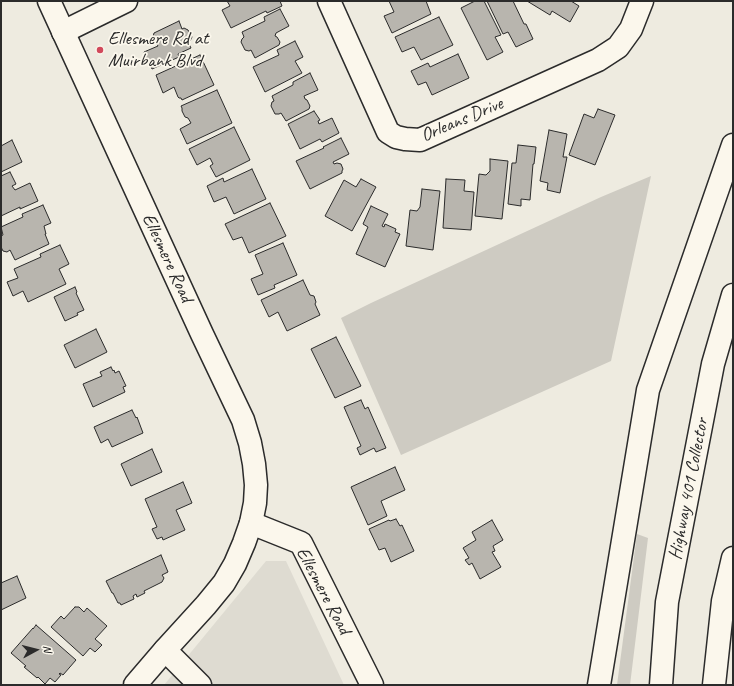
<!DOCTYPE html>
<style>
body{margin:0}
#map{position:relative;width:734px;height:686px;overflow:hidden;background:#eeebe0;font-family:Caveat,sans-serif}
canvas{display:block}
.frame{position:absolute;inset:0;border:2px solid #2b2b2b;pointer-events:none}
.north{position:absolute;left:16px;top:630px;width:40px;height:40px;-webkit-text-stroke:3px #fbf7ec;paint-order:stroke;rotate:83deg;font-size:11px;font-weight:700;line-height:16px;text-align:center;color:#2b2b2b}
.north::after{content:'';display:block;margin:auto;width:14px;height:18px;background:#2b2b2b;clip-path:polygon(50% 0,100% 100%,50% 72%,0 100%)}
</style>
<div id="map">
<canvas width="734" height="686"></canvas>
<div class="frame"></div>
<div class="north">N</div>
</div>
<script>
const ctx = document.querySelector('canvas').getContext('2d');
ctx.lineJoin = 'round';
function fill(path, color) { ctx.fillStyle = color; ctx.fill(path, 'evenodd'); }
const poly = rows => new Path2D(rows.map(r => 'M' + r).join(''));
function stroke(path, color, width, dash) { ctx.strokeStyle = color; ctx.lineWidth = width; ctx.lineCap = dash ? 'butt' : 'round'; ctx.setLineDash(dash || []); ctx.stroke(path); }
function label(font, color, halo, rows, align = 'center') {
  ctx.font = font + ' Caveat,sans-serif'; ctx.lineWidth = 3.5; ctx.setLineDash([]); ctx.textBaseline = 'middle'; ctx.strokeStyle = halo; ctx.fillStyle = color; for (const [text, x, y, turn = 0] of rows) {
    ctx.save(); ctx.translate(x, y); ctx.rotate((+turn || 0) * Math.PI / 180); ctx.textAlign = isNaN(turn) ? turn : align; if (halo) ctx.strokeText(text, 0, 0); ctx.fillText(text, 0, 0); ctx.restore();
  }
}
fill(poly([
 [266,561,286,561,344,685,164,685]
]), '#dedbd1');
fill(poly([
 [651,176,611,361,401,455,341,318,371,303,601,197],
 [637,534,648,538,630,685,617,685]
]), '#cecbc2');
const building = poly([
 [227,1,280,1,282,6,267,13,266,11,231,28,222,10,230,6,227,1],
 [389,1,426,1,431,14,392,33,384,16,394,12,389,1],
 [475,1,484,1,501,35,495,37,503,52,487,60,461,8,475,1],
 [487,1,513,1,524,24,526,24,533,39,516,47,508,32,503,34,487,1],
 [527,1,571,1,579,6,570,22,552,11,550,15,527,1],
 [280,9,289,26,276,33,275,36,277,37,280,42,279,45,255,58,251,50,249,51,245,50,241,42,242,39,244,37,242,32,265,21,264,17,280,9],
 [439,17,453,45,421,60,414,47,402,52,395,37,439,17],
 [179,21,182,29,184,28,188,30,192,37,190,41,188,42,191,48,178,54,179,57,152,69,144,52,158,46,153,37,154,33,179,21],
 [295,41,303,57,295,61,302,73,265,92,253,67,279,55,277,50,295,41],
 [458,54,469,78,432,95,426,82,418,85,411,71,428,63,430,67,458,54],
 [200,55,214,85,182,100,181,98,179,98,178,97,174,87,163,93,156,75,200,55],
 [310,73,318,90,304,96,305,99,307,100,310,106,309,109,286,121,281,113,279,114,275,114,271,106,272,102,274,101,272,96,293,85,293,82,310,73],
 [217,90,232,123,187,144,180,129,191,123,188,118,185,117,182,111,182,108,181,106,217,90],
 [598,109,615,115,595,165,569,155,584,114,594,118,598,109],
 [314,111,320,120,318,121,319,124,332,118,339,133,322,142,320,139,300,149,288,124,314,111],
 [234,127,250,160,216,177,210,166,213,164,210,158,197,165,189,149,234,127],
 [549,130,567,134,563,157,567,157,560,193,547,190,548,183,540,181,549,130],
 [341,138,349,154,333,162,334,164,337,163,341,164,343,169,342,171,342,173,310,189,296,161,324,148,323,147,341,138],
 [12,140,22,162,1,172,1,146,12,140],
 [518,145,536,147,534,164,533,164,530,200,521,199,521,206,508,204,512,163,516,163,518,145],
 [490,159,508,161,502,219,475,216,479,174,486,175,490,171,490,159],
 [252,169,266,199,234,214,226,197,214,202,207,186,223,178,224,182,252,169],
 [10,172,16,184,12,186,15,190,30,183,38,201,20,209,20,207,1,216,1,176,10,172],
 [361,179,376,187,352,231,325,216,344,180,356,187,361,179],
 [446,179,465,180,464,191,474,192,471,230,443,228,446,179],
 [422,189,440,191,433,250,406,246,410,210,417,211,420,207,422,189],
 [270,203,286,236,249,253,242,237,233,240,225,224,270,203],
 [43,205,51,223,44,226,46,234,45,234,49,244,15,260,10,250,7,252,3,251,1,247,1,236,3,235,1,227,23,217,22,214,43,205],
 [371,206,388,214,382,226,384,227,385,224,396,229,395,232,400,234,385,267,356,254,368,227,363,224,371,206],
 [283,243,297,275,274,285,275,288,258,295,251,279,263,274,255,255,283,243],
 [60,245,69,264,59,269,66,284,28,302,23,291,13,296,7,282,18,278,14,269,41,257,40,254,60,245],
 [303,280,310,295,314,296,316,302,315,304,320,315,287,331,278,312,269,317,261,300,303,280],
 [75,287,77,292,76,293,84,310,77,313,78,315,65,321,54,297,75,287],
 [96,329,107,352,75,368,64,345,96,329],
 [336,337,361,386,335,398,311,349,336,337],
 [111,367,113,371,114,370,115,373,119,371,126,386,123,387,125,392,93,407,83,384,102,376,100,372,111,367],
 [361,400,365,409,368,407,386,448,376,452,374,448,360,455,357,448,361,446,344,407,361,400],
 [132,410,136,418,137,417,143,433,112,447,108,439,101,443,94,427,132,410],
 [152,449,162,472,131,486,121,464,152,449],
 [395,467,405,490,381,501,387,516,368,525,351,487,395,467],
 [183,482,192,503,176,510,185,530,163,540,162,537,157,539,152,529,157,527,145,499,183,482],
 [396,519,400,526,402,525,414,551,391,562,385,548,379,550,369,529,389,520,390,521,396,519],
 [492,520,503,540,493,546,495,551,492,552,501,567,480,579,472,563,469,565,465,560,469,558,463,548,476,540,472,532,492,520],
 [161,555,168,572,162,575,164,578,162,582,144,591,145,593,137,597,136,594,133,596,134,599,121,605,120,603,118,603,113,593,112,593,106,581,161,555],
 [17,576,26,598,1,610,1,583,17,576],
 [75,607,79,607,84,612,87,608,107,626,95,639,102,645,95,652,90,648,83,656,51,627,61,616,64,619,75,607],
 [36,625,76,660,63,675,60,673,59,674,61,675,55,682,50,678,45,684,38,677,37,678,24,667,26,666,11,653,33,628,33,629,36,625]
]);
fill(building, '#b8b5ae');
stroke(building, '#2b2b2b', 1);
const minor = poly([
 [329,1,388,132,396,137,405,139,420,140,598,60,618,47,631,29,642,1],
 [63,32,126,1],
 [251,523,301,543,372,685],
 [165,650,200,685]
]);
const major = poly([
 [49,1,202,334,243,420,250,443,254,464,256,485,255,503,251,523,244,543,235,564,224,583,206,605,165,650,135,685]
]);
const highway = poly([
 [599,685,648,390,733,145],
 [661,685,667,602,713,364,733,295],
 [714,685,723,601,733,558]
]);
stroke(minor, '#2b2b2b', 25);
stroke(major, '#2b2b2b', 25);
stroke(highway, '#2b2b2b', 25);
stroke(minor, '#fbf7ec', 22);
stroke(major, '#fbf7ec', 22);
stroke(highway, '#fbf7ec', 22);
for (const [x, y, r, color] of [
 [100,50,4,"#d1495b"]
]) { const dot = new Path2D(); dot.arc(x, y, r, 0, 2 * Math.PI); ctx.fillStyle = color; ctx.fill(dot); stroke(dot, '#fbf7ec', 1.5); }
label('19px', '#2b2b2b', '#fbf7ec', [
 ["Ellesmere Rd at",108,39],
 ["Muirbank Blvd",108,61]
], 'left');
label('19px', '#2b2b2b', '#fbf7ec', [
 ["Orleans Drive",462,120,-23],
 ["Ellesmere Road",167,258,65],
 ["Highway 401 Collector",689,489,-79],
 ["Ellesmere Road",323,591,62]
]);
</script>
